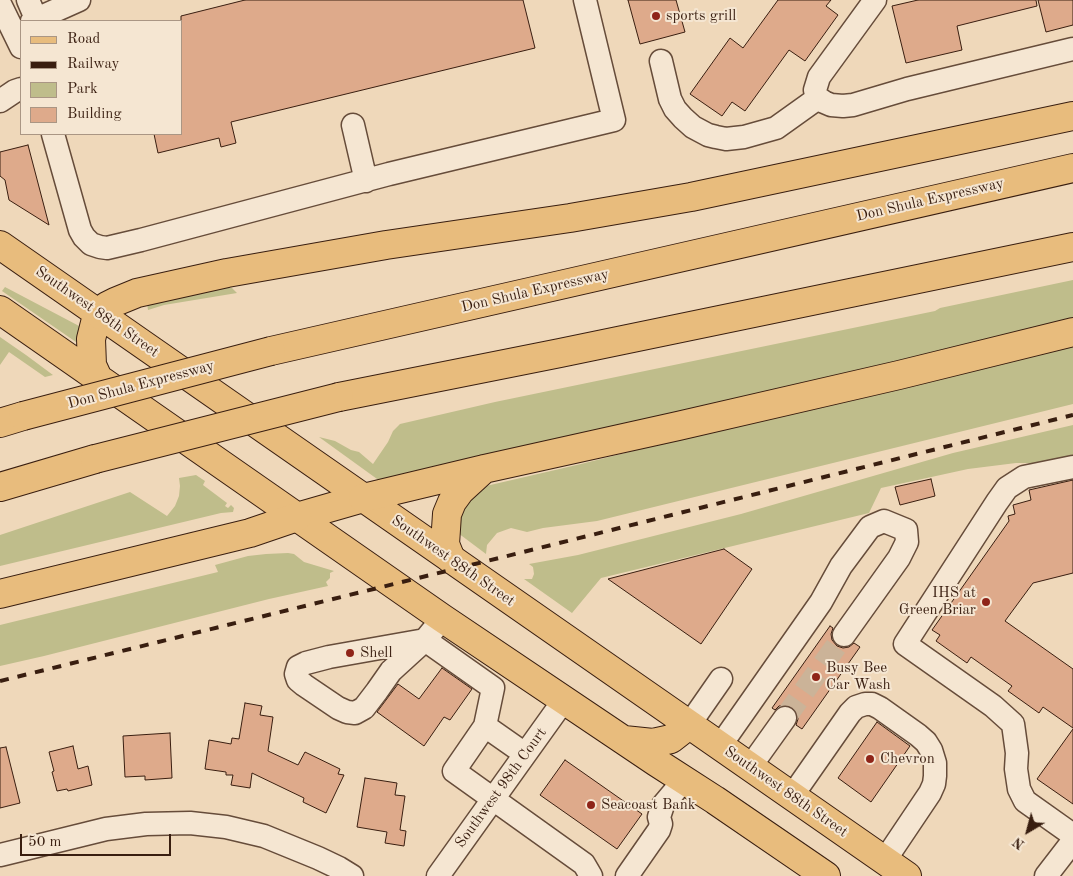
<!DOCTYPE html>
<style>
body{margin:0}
#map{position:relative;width:1073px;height:876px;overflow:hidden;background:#efd8ba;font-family:"Old Standard TT",serif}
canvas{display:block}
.legend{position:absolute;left:20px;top:20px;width:162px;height:115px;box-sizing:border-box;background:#f5e6d2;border:1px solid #aa9684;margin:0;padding:6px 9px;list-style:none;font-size:15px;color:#391e10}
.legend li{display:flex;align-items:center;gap:10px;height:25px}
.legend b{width:25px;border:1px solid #aa9684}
.north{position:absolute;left:1003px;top:806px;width:50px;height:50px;-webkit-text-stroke:4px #f5e6d2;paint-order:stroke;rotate:217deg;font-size:14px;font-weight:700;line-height:20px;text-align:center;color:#391e10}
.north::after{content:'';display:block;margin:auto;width:18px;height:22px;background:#391e10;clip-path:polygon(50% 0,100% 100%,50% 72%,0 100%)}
.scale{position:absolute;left:20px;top:834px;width:151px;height:22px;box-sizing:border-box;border:2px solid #391e10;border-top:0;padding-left:6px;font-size:15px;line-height:18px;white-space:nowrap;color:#391e10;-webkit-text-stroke:4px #f5e6d2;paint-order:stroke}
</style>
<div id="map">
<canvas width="1073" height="876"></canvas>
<ul class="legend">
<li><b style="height:6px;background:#e8bc7d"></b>Road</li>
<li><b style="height:6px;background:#391e10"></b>Railway</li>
<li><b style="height:14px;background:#bfbd8b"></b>Park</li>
<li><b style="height:14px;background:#deaa8b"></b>Building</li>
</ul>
<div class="north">N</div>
<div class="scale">50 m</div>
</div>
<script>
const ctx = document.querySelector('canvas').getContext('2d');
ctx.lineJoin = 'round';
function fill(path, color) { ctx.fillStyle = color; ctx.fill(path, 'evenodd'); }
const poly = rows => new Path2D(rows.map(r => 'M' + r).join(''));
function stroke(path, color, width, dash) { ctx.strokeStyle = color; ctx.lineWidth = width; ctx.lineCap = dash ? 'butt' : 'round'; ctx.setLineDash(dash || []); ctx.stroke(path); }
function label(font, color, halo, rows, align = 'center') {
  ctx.font = font + ' "Old Standard TT",serif'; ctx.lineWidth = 4; ctx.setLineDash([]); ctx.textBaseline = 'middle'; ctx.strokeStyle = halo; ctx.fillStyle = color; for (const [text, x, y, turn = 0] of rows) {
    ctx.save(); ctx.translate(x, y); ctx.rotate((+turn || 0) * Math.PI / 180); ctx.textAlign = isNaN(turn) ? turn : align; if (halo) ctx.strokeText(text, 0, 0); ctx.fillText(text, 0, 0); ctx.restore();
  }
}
fill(poly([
 [1073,280,1073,323,384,484,319,437,335,441,351,450,359,452,373,464,388,442,393,431,400,424,495,402,935,311,940,308],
 [5,287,81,327,78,341,76,342,2,291],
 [228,287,232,288,237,293,164,305,148,310,147,303],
 [0,337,26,355,53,375,45,377,9,352,0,365],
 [1073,341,1073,404,597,521,543,528,527,532,511,528,497,533,487,545,486,554,458,533,456,519,476,490,486,486,581,464],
 [1073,425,1073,462,1035,469,1028,463,1016,463,968,469,881,488,869,513,601,578,572,613,524,579,532,579,534,574,533,567,529,564,578,555,741,514,953,453],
 [196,475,205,481,203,485,227,503,225,506,228,508,231,505,234,508,233,512,221,513,0,566,0,535,130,492,167,516,175,506,179,496,180,486,179,478],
 [288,553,294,554,304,562,334,571,330,573,330,578,326,582,328,586,269,599,44,656,0,666,0,625,218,572,215,565,248,556,266,554]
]), '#bfbd8b');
const building = poly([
 [245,0,523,0,535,48,231,122,236,143,221,147,219,138,158,153,154,134,181,134,181,16,245,0],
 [628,0,676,0,685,32,640,44,628,0],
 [778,0,831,0,826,6,838,15,805,61,789,50,745,111,732,102,722,116,690,94,730,38,743,48,778,0],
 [918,0,1036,0,1037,6,957,26,962,50,906,63,892,6,918,0],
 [1038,0,1073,0,1073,25,1046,32,1038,0],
 [28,145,49,225,9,200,5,180,0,176,0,152,28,145],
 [931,479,935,496,900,505,895,487,931,479],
 [1073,480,1073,573,1033,583,1005,621,1073,669,1073,728,1043,707,1039,713,1008,691,1012,686,971,657,967,663,936,641,940,635,932,630,1009,521,1008,516,1015,514,1013,505,1031,500,1029,490,1073,480],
 [724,549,752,569,701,644,608,579,724,549],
 [830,626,833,628,831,634,832,640,837,646,843,648,849,647,854,643,860,647,802,729,796,725,798,719,797,713,792,707,786,705,779,706,775,710,772,708,830,626],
 [442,668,472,689,450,720,444,717,424,746,377,712,398,684,419,699,442,668],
 [245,703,262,706,260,715,273,717,268,751,298,765,305,752,340,769,338,774,344,775,326,813,303,802,304,798,252,773,250,788,231,785,233,775,226,775,226,772,205,769,209,740,231,744,232,738,239,739,245,703],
 [877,722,910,746,871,802,838,778,877,722],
 [1073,729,1073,804,1037,779,1073,729],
 [170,733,172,778,145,780,145,776,125,777,123,736,170,733],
 [73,746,78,769,88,766,92,785,68,791,67,789,57,791,52,772,54,771,49,752,73,746],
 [6,747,20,803,0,808,0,748,6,747],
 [565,760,642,814,617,849,540,795,565,760],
 [365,778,397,783,395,795,405,796,400,830,406,831,404,846,385,843,387,832,357,827,365,778]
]);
fill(building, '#deaa8b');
stroke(building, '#391e10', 1);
stroke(poly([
 [785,718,844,635]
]), '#cbb398', 22, [22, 11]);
const minor = poly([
 [28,0,37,21],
 [875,0,819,77,815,90,816,94,818,98,824,102,831,105,843,106,853,105,907,89,1073,49],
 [0,4,21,47],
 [32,21,79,0],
 [661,61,670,99,675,109,683,118,693,127,708,135,716,137,726,139,744,137,776,128,818,98],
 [0,101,15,91,21,89],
 [353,125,366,181],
 [53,134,80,230,84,237,91,244,100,247,107,248,141,240,389,174,614,120,585,0],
 [1073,467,1024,477,1007,488,997,502,905,644,993,706,1013,724,1017,753,1016,769,1019,789,1025,801,1073,835],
 [434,629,425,640,493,688,485,726],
 [425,640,391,671,377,691,364,708,355,713,347,712,338,708,304,685,298,680,296,674,298,667,306,663,329,657,425,640],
 [689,725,721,679],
 [720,746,821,602,841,566,870,527,884,521,906,530,907,542,899,558,844,635],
 [525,754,485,726,454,771,584,864,591,876],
 [750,767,785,718],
 [792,796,850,713,856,707,865,704,872,704,880,708,918,735,926,742,931,750,935,763,935,776,934,784,930,793,885,860],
 [0,855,106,829,146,824,190,823,226,827,264,836,318,858,339,868,352,876],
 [438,876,564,700],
 [627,876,659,830,661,824,659,817,663,805,684,780],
 [1046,876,1073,841]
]);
const major = poly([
 [0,245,907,876],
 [0,310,442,618,656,762,715,800,826,876],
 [98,378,92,365,91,339,95,323,100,315],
 [297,517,363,498],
 [624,740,653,743,671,739,689,725]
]);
const highway = poly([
 [100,315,107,306,115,302,137,293,227,273,386,245,570,218,691,197,1073,116],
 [271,351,1073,168],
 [339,397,560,353,1073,247],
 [0,423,23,416],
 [0,487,95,459],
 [363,498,484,469,678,426,899,375,1073,332],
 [451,559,445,544,447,514,452,502,460,491,484,469],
 [0,594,250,533,297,517]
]);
stroke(minor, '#664c3a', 25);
stroke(major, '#391e10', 30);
stroke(highway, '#391e10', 30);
stroke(minor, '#f5e6d2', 22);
stroke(major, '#e8bc7d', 28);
stroke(highway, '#e8bc7d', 28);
stroke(poly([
 [0,681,463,567,1073,415]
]), '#391e10', 4, [9, 9]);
const highwayBridge = poly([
 [23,416,271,351],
 [95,459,339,397]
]);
stroke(highwayBridge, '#391e10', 30, []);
stroke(highwayBridge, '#e8bc7d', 28);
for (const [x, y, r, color] of [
 [656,16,5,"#8f2418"],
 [986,602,5,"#8f2418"],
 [350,653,5,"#8f2418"],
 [816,677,5,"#8f2418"],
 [870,759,5,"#8f2418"],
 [591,805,5,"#8f2418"]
]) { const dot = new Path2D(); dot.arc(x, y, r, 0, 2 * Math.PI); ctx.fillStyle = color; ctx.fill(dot); stroke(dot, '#f5e6d2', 2); }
label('15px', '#391e10', '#f5e6d2', [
 ["sports grill",666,16],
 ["IHS at",976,593,"right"],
 ["Green Briar",976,610,"right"],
 ["Shell",360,653],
 ["Busy Bee",826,668],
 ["Car Wash",826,685],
 ["Chevron",880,759],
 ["Seacoast Bank",601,805]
], 'left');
label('15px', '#391e10', '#f5e6d2', [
 ["Don Shula Expressway",930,200,-13],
 ["Don Shula Expressway",535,291,-13],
 ["Southwest 88th Street",97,312,35],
 ["Don Shula Expressway",141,385,-15],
 ["Southwest 88th Street",453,561,35],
 ["Southwest 98th Court",501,788,-54],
 ["Southwest 88th Street",786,792,35]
]);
</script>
